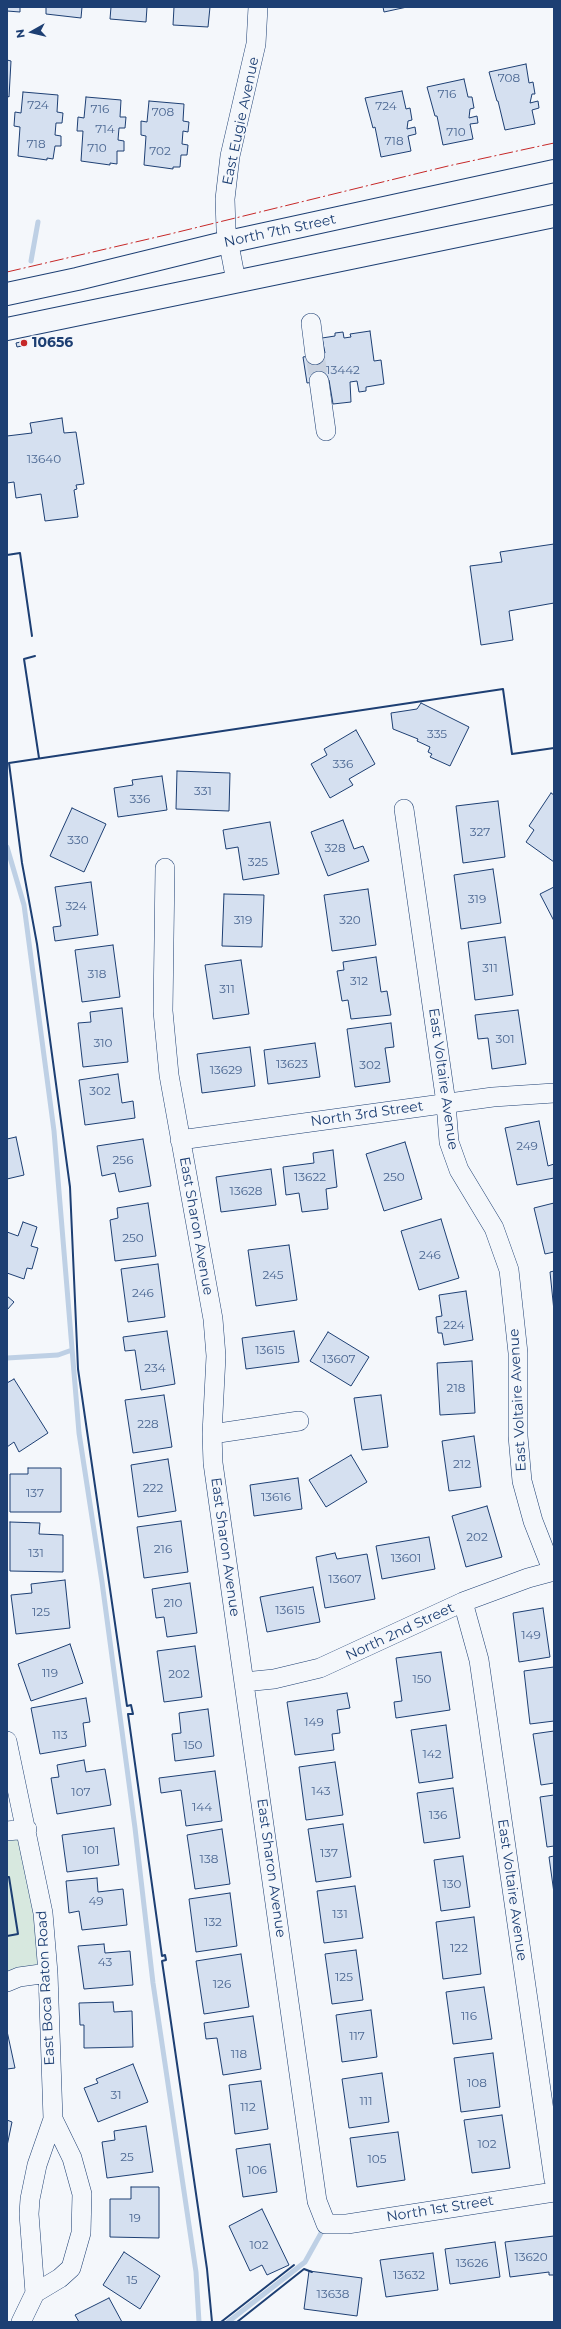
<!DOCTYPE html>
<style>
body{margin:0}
#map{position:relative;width:561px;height:2329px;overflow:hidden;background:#f4f7fb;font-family:Montserrat,sans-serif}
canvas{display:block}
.frame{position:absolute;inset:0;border:8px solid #1d3f73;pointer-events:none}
.north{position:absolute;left:12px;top:12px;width:40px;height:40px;-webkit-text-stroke:3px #f4f7fb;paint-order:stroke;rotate:262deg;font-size:11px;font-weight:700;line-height:16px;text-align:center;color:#1d3f73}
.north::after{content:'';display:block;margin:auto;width:14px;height:18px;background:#1d3f73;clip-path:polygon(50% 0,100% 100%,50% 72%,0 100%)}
</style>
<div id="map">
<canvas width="561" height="2329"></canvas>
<div class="frame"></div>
<div class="north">N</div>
</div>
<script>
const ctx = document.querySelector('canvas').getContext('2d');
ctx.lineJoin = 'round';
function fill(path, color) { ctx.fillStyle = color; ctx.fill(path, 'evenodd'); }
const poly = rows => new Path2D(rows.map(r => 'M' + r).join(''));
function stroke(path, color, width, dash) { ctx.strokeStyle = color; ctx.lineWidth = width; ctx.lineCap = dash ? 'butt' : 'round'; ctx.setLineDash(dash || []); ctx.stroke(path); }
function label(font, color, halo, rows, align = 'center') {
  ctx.font = font + ' Montserrat,sans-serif'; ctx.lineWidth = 3; ctx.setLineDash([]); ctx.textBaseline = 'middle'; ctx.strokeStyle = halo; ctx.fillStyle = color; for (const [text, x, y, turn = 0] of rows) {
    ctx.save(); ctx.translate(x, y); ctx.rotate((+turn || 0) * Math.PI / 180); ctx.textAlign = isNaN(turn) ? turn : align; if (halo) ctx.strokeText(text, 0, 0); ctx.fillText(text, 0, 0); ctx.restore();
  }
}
const green = poly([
 [27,1829,48,1973,7,1982,7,1831,27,1829]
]);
fill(green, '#d7e8df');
stroke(green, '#687fa3', 1);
stroke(poly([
 [31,261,38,222],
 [7,847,24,905,54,1131,79,1433,102,1582,135,1828,153,1983,196,2272,199,2322],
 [7,1358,58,1355,72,1350],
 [228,2322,305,2262,325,2226]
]), '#bed0e5', 5);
const building = poly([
 [7,7,20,7,20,12,7,11,7,7],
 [46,7,82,7,81,18,46,14,46,7],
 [111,7,147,7,146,22,110,19,111,7],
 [171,7,210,7,208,27,173,25,174,7,171,7],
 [383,7,407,7,384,12,383,7],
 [7,60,11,61,9,97,7,96,7,60],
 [526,64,529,83,533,82,535,94,532,94,530,103,538,101,539,108,532,110,535,124,505,130,498,101,497,101,489,72,526,64],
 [464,79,468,97,472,97,474,108,470,109,469,118,477,116,478,123,470,124,473,139,443,145,437,116,435,116,427,87,464,79],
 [402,91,406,109,410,108,412,120,408,121,407,129,415,127,416,134,408,136,411,151,381,157,375,127,373,128,365,98,402,91],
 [23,92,58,95,57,112,63,113,62,123,56,123,55,135,61,136,61,146,55,146,53,159,47,158,47,160,18,156,20,127,14,126,15,112,21,113,23,92],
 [86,97,121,100,120,117,126,117,125,128,119,128,118,140,124,141,124,151,117,151,117,164,110,163,110,165,81,161,83,131,77,131,78,117,84,118,86,97],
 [149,101,184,104,183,121,189,122,188,132,183,131,182,144,188,145,187,155,181,155,180,167,173,167,173,169,144,165,146,136,141,135,141,121,147,122,149,101],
 [370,331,374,361,381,360,384,384,366,387,366,391,359,392,357,381,350,382,351,402,333,404,329,380,307,383,303,357,325,353,322,338,335,336,335,333,343,332,344,338,351,337,350,334,370,331],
 [25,341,26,345,17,347,16,343,25,341],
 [62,418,64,433,76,432,84,484,76,485,77,489,74,490,78,517,45,521,41,494,16,498,14,482,7,483,7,436,32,433,30,423,62,418],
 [554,544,554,603,509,611,513,640,481,645,470,566,502,562,500,552,554,544],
 [421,703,469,727,450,766,430,757,432,754,428,752,430,747,417,741,418,739,393,729,391,713,417,709,421,703],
 [356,730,375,764,349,779,353,785,330,798,311,764,327,755,324,749,356,730],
 [177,771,230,773,229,811,176,809,177,771],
 [162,776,167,810,118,817,114,788,133,785,132,780,162,776],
 [551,793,554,795,554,862,526,842,534,830,529,826,551,793],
 [498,801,505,857,463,863,456,806,498,801],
 [72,808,106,824,84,872,50,856,72,808],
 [343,820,354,849,363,846,369,861,328,876,311,832,343,820],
 [270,822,279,874,243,880,238,847,226,849,223,830,270,822],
 [493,869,501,923,461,929,454,875,493,869],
 [91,882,98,935,55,941,53,927,61,926,55,887,91,882],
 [554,887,554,921,540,894,554,887],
 [368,889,376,945,332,951,324,895,368,889],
 [224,894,264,895,262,947,222,946,224,894],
 [505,937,513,995,475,1000,468,942,505,937],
 [113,945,120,997,82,1002,75,950,113,945],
 [376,957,381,992,387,991,391,1015,351,1019,348,1000,342,1001,337,971,344,970,343,962,376,957],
 [241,960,249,1014,213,1019,205,965,241,960],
 [122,1008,128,1062,83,1067,78,1023,91,1022,90,1012,122,1008],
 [518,1010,526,1064,492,1069,488,1038,478,1039,475,1015,518,1010],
 [391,1023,394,1047,385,1048,390,1082,355,1087,347,1029,391,1023],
 [315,1043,320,1077,268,1084,264,1050,315,1043],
 [250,1047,255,1086,202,1093,197,1054,250,1047],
 [118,1074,122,1103,133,1101,135,1118,85,1125,79,1080,118,1074],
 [539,1121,548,1166,554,1164,554,1178,517,1185,505,1128,539,1121],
 [16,1137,24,1175,7,1179,7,1139,16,1137],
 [143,1139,151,1186,119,1192,115,1173,102,1176,97,1146,143,1139],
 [405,1142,422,1199,384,1211,366,1154,405,1142],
 [333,1150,337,1187,326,1189,328,1209,302,1212,299,1193,286,1195,283,1167,314,1163,313,1153,333,1150],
 [271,1169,276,1205,221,1212,216,1177,271,1169],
 [148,1203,156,1256,115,1261,110,1220,118,1218,117,1208,148,1203],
 [554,1203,554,1252,545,1254,534,1208,554,1203],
 [441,1219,459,1278,419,1290,401,1231,441,1219],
 [23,1222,37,1227,31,1246,38,1248,32,1269,27,1268,24,1279,7,1273,7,1232,18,1236,23,1222],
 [289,1245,297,1300,256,1306,248,1250,289,1245],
 [158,1264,165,1317,128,1322,121,1269,158,1264],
 [554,1271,554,1311,550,1272,554,1271],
 [466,1291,473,1340,444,1345,442,1333,438,1333,436,1317,442,1316,439,1295,466,1291],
 [7,1296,14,1302,7,1310,7,1296],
 [167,1331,175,1384,141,1390,135,1350,125,1351,123,1337,167,1331],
 [294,1331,299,1362,246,1369,242,1338,294,1331],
 [328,1332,369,1357,351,1386,310,1361,328,1332],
 [472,1361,475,1413,440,1415,437,1363,472,1361],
 [14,1379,48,1433,19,1452,14,1442,7,1447,7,1383,14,1379],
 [164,1395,172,1447,133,1453,125,1400,164,1395],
 [381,1395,388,1447,362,1450,354,1398,381,1395],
 [474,1436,481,1487,449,1491,442,1441,474,1436],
 [351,1455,367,1482,326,1507,309,1480,351,1455],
 [168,1459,176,1511,138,1517,131,1465,168,1459],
 [28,1468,61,1468,61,1512,10,1512,10,1474,28,1474,28,1468],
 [298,1478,302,1509,254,1516,250,1485,298,1478],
 [487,1506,502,1557,466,1567,452,1516,487,1506],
 [181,1521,188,1572,144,1578,137,1527,181,1521],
 [10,1522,40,1523,39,1534,63,1535,63,1572,10,1571,10,1522],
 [429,1537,435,1569,382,1579,376,1546,429,1537],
 [335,1553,337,1559,367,1554,375,1599,325,1608,316,1557,335,1553],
 [65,1580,70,1628,16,1634,11,1595,32,1593,31,1584,65,1580],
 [190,1583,197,1633,167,1637,164,1617,156,1618,152,1589,190,1583],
 [313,1587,320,1622,267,1632,260,1597,313,1587],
 [543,1608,550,1657,519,1662,513,1613,543,1608],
 [70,1644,83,1683,31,1701,18,1664,70,1644],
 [195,1646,202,1697,164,1702,157,1651,195,1646],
 [441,1652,450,1710,396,1718,394,1702,402,1701,396,1658,441,1652],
 [554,1667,554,1721,530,1724,524,1671,554,1667],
 [347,1693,350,1708,337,1710,340,1733,332,1734,334,1750,295,1755,287,1702,347,1693],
 [86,1698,90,1722,83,1723,86,1746,40,1754,31,1708,86,1698],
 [208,1709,214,1756,175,1761,172,1734,181,1733,179,1713,208,1709],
 [446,1725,453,1778,419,1783,411,1730,446,1725],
 [554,1731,554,1783,541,1785,533,1734,554,1731],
 [84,1760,86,1772,105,1769,111,1805,57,1814,51,1778,59,1777,57,1765,84,1760],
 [335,1762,343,1815,306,1820,299,1767,335,1762],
 [215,1771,222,1821,186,1826,181,1790,161,1793,159,1778,215,1771],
 [453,1788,460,1838,424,1843,417,1793,453,1788],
 [554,1795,554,1846,547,1847,540,1797,554,1795],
 [343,1824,351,1877,316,1882,308,1829,343,1824],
 [114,1828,119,1865,67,1872,62,1835,114,1828],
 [222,1829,230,1884,195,1889,187,1835,222,1829],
 [463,1856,470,1907,441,1911,434,1860,463,1856],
 [554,1856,554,1893,549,1857,554,1856],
 [97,1878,98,1892,123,1889,127,1925,82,1930,79,1911,69,1913,66,1881,97,1878],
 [355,1886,363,1938,324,1943,317,1891,355,1886],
 [230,1893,237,1946,196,1952,189,1899,230,1893],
 [474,1917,481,1974,443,1979,436,1922,474,1917],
 [104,1944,105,1953,130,1951,133,1985,84,1989,78,1946,104,1944],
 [356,1950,363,2000,332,2004,325,1954,356,1950],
 [241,1954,249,2007,204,2014,196,1961,241,1954],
 [484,1987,492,2039,453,2044,446,1992,484,1987],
 [113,2002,114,2012,132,2011,133,2047,84,2048,84,2025,80,2025,79,2003,113,2002],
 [371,2010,377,2057,342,2062,336,2015,371,2010],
 [253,2016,261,2069,223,2075,217,2038,206,2039,204,2023,253,2016],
 [7,2031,15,2068,7,2069,7,2031],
 [493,2053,500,2107,461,2112,454,2058,493,2053],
 [133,2064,148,2102,98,2122,84,2088,98,2083,96,2079,133,2064],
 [382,2073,389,2122,349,2128,342,2079,382,2073],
 [261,2081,268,2129,235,2134,229,2085,261,2081],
 [502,2115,510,2168,472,2173,464,2120,502,2115],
 [7,2120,12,2122,7,2146,7,2120],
 [146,2126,153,2172,107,2178,102,2142,115,2140,114,2131,146,2126],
 [398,2132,405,2180,357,2187,350,2138,398,2132],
 [270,2144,277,2192,243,2197,236,2149,270,2144],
 [131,2187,159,2187,159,2238,110,2237,110,2199,131,2199,131,2187],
 [262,2209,289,2265,267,2275,262,2265,250,2271,229,2226,262,2209],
 [554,2236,554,2275,549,2275,549,2272,510,2277,505,2242,554,2236],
 [495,2242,500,2277,450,2284,445,2249,495,2242],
 [124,2252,160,2276,140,2309,103,2285,124,2252],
 [433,2253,438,2290,386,2297,380,2260,433,2253],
 [309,2271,362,2278,357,2316,304,2309,309,2271],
 [109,2298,122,2322,79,2322,75,2315,109,2298]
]);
fill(building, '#d5e0f0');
stroke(building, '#1d3f73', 1);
stroke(poly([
 [315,355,319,381]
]), '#c9d2e0', 19, [19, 10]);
const minor = poly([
 [236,281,226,229,225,199,230,156,256,44,258,7],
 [311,323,315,355],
 [319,381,326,431],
 [404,809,446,1103,449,1142,459,1170,494,1228,509,1270,518,1353,518,1436,522,1481,533,1521,553,1572],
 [165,868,163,1011,169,1075,213,1319,216,1356,212,1434,213,1463,317,2201,326,2224,347,2224,554,2192],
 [180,1140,493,1097,554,1093],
 [212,1434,299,1421],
 [463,1602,479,1660,554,2180],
 [244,1682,274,1679,320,1668,463,1602,528,1578,554,1571],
 [7,1741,43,1913,48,1973,53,2119,37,2165,30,2199,29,2214,35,2293,21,2322],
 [7,1831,27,1829],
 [7,1982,19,1977,48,1973],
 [35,2293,60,2278,71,2268,81,2233,82,2194,72,2158,53,2119]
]);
const major = poly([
 [7,294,77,279,228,242,554,171],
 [7,329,554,216]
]);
stroke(minor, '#1d3f73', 20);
stroke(major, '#1d3f73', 24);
stroke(minor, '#f4f7fb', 19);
stroke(major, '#f4f7fb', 22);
stroke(poly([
 [7,555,20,553,32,636],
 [35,656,24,659,39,758],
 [7,1877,9,1877,18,1934,7,1936],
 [212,2322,207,2269,162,1961,166,1960,165,1955,162,1956,128,1714,133,1714,131,1705,127,1706,78,1369,70,1187,37,944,22,863,9,763,503,689,512,754,554,748],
 [221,2322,294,2265],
 [237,2322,304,2269,312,2272]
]), '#1d3f73', 2);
stroke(poly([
 [7,272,170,234,448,166,554,143]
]), '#c62828', 1, [14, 3, 2, 3]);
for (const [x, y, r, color] of [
 [24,343,4,"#c62828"]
]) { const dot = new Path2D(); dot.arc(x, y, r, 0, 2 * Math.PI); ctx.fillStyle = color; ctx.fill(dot); stroke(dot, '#f4f7fb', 1.5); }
label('12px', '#4b6792', null, [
 ["708",509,78],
 ["716",447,94],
 ["724",38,105],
 ["724",386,106],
 ["716",100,109],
 ["708",163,112],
 ["714",105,129],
 ["710",456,132],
 ["718",394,141],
 ["718",36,144],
 ["710",97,148],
 ["702",160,151],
 ["13442",343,370],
 ["13640",44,459],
 ["335",437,734],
 ["336",343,764],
 ["331",203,791],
 ["336",140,799],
 ["327",480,832],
 ["330",78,840],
 ["328",335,848],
 ["325",258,862],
 ["319",477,899],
 ["324",76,906],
 ["319",243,920],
 ["320",350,920],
 ["311",490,968],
 ["318",97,974],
 ["312",359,981],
 ["311",227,989],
 ["301",505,1039],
 ["310",103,1043],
 ["13623",292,1064],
 ["302",370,1065],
 ["13629",226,1070],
 ["302",100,1091],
 ["249",527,1146],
 ["256",123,1160],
 ["13622",310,1177],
 ["250",394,1177],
 ["13628",246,1191],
 ["250",133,1238],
 ["246",430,1255],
 ["245",273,1275],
 ["246",143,1293],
 ["224",454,1325],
 ["13615",270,1350],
 ["13607",339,1359],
 ["234",155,1368],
 ["218",456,1388],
 ["228",148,1424],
 ["212",462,1464],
 ["222",153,1488],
 ["137",35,1493],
 ["13616",276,1497],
 ["202",477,1537],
 ["216",163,1549],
 ["131",36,1553],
 ["13601",406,1558],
 ["13607",345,1579],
 ["210",173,1603],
 ["13615",290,1610],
 ["125",41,1612],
 ["149",531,1635],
 ["119",50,1673],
 ["202",179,1674],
 ["150",422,1679],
 ["149",314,1722],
 ["113",60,1735],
 ["150",193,1745],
 ["142",432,1754],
 ["143",321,1791],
 ["107",81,1792],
 ["144",202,1807],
 ["136",438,1815],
 ["101",91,1850],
 ["137",329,1853],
 ["138",209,1859],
 ["130",452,1884],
 ["49",96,1901],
 ["131",340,1914],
 ["132",213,1922],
 ["122",459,1948],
 ["43",105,1962],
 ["125",344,1977],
 ["126",222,1984],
 ["116",469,2016],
 ["117",357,2036],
 ["118",239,2054],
 ["108",477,2083],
 ["31",116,2095],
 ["111",366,2101],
 ["112",248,2107],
 ["102",487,2144],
 ["25",127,2157],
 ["105",377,2159],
 ["106",257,2170],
 ["19",135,2218],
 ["102",259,2245],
 ["13620",531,2257],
 ["13626",472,2263],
 ["13632",409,2275],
 ["15",132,2280],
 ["13638",333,2294]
]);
label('14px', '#1d3f73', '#f4f7fb', [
 ["East Eugie Avenue",241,121,-78],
 ["North 7th Street",280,231,-12],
 ["East Voltaire Avenue",443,1079,82],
 ["North 3rd Street",367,1114,-8],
 ["East Sharon Avenue",196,1226,80],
 ["East Voltaire Avenue",518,1400,-93],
 ["East Sharon Avenue",225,1547,82],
 ["North 2nd Street",400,1632,-25],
 ["East Sharon Avenue",271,1868,82],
 ["East Voltaire Avenue",512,1890,82],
 ["East Boca Raton Road",46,1988,-93],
 ["North 1st Street",440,2209,-9]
]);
label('bold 14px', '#1d3f73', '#f4f7fb', [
 ["10656",32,343]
], 'left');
</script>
